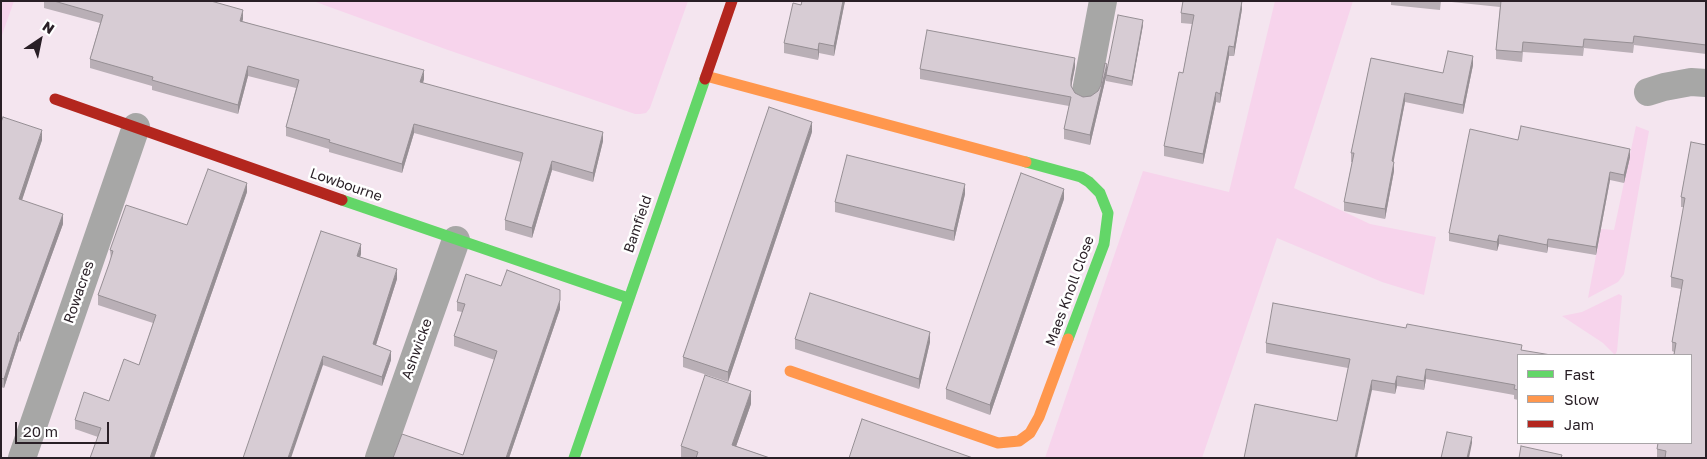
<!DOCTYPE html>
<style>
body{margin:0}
#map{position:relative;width:1707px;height:459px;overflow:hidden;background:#f4e5ef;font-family:"Golos Text",sans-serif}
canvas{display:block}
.frame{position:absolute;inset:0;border:2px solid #291f26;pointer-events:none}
.legend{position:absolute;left:1517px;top:354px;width:175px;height:90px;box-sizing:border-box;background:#fff;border:1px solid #a9a5a8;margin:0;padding:6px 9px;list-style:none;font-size:15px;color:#291f26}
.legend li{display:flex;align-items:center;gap:10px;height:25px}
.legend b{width:25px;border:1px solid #a9a5a8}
.north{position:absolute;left:15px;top:15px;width:50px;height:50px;-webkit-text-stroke:4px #fff;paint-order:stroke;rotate:34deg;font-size:14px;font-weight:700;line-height:20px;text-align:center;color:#291f26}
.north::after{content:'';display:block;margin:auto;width:18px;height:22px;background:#291f26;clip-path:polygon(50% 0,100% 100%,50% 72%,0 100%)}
.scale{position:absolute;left:15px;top:422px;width:94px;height:22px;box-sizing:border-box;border:2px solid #291f26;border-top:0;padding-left:6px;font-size:15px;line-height:18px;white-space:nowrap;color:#291f26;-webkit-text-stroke:4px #fff;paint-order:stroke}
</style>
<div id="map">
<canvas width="1707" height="459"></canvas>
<div class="frame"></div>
<ul class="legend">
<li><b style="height:6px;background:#63d668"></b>Fast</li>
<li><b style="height:6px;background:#ff974d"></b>Slow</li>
<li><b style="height:6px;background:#b3261e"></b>Jam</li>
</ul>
<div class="north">N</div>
<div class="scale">20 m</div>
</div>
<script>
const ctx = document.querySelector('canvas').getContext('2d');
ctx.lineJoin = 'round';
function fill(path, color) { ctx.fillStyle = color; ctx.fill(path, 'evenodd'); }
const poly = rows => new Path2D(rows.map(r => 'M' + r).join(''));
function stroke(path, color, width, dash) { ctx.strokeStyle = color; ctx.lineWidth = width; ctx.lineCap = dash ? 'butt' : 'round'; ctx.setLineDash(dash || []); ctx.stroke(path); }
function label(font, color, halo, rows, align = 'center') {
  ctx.font = font + ' "Golos Text",sans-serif'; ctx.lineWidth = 5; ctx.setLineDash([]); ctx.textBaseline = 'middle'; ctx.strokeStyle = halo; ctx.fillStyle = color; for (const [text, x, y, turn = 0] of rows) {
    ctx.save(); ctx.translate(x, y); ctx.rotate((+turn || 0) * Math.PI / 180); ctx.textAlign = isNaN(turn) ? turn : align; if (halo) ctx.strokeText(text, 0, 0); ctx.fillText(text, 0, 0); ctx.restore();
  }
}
fill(poly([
 [1,1,14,1,1,38],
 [313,1,688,1,650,108,646,113,640,114,635,114,448,50],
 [1275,1,1353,1,1294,188,1370,224,1436,237,1424,295,1382,282,1277,238,1202,458,1045,458,1143,171,1229,192],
 [1636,126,1649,131,1624,274,1618,282,1588,298,1601,229,1614,230],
 [1619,294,1622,296,1617,351,1615,355,1603,343,1562,316,1582,312]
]), '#f7d4ec');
stroke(poly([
 [1086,91,1103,1],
 [1648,92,1664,87,1691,82,1706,83],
 [22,458,136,127],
 [379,458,456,240]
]), '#a7a7a6', 28);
stroke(poly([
 [1026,162,1081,177,1089,182,1100,193,1108,213,1104,244,1068,339],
 [342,200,628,298],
 [574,458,705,79]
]), '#63d668', 11);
stroke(poly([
 [706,76,1026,162],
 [790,371,998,443,1019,441,1030,433,1039,417,1068,339]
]), '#ff974d', 11);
stroke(poly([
 [705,79,732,1],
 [55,99,342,200]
]), '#b3261e', 11);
fill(poly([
 [44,1,211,1,243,19,242,21,424,79,423,83,603,141,593,182,552,170,532,238,505,230,505,220,521,162,414,133,402,173,329,152,329,149,286,136,286,127,296,88,248,76,238,114,152,90,152,86,90,68,90,59,100,23,44,8],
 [802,1,845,1,834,56,819,53,818,60,784,53,784,43,801,5],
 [1391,1,1441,1,1440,10,1391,5],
 [1442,1,1706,1,1706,54,1634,45,1633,53,1584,48,1583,56,1523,52,1522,62,1496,59,1496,50,1500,7],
 [1242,9,1234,56,1229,56,1220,103,1216,102,1203,164,1164,156,1164,146,1183,73,1192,24,1181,23,1181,13],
 [1143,25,1132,86,1106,81,1106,77,1090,145,1064,139,1064,129,1069,106,920,79,920,69,1075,67,1071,86,1075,93,1083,97,1091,96,1098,91,1107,70],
 [1371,58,1443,73,1473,65,1463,114,1405,102,1393,161,1394,171,1385,219,1344,211,1344,202,1352,162,1351,162,1351,153],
 [1,122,42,140,22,200,63,224,20,342,19,341,4,388,1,387],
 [812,132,728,382,683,367,683,357],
 [1518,140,1630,157,1624,183,1610,180,1596,255,1548,247,1547,253,1499,244,1497,251,1449,241,1449,233],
 [1691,142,1706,458,1657,458,1657,449,1674,352,1672,351,1672,342,1681,289,1671,287,1671,277,1684,207,1681,207,1681,197],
 [247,192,154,458,90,458,98,437,75,429,75,420,109,401,139,365,153,323,98,305,98,295,111,260,110,250,187,225],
 [965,194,954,241,835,212,835,202],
 [1064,199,990,415,946,399,946,389],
 [321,231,361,254,360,257,397,279,376,345,391,360,382,386,323,365],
 [457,302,560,309,509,458,393,458,463,455,495,360,454,346,454,336,462,312,457,311],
 [795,339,930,342,919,389,795,349],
 [1266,343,1518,355,1518,400,1514,399,1514,395,1426,379,1424,390,1397,386,1395,394,1372,390,1337,421,1348,368,1266,353],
 [751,404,736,446,770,458,681,458,681,446]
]), '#b9afb6');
fill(poly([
 [843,1,845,1,834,56,834,46],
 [1242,1,1242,9,1234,56,1234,47],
 [243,10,243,19,240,30,240,21],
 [1143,20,1143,25,1132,86,1132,81],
 [819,43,819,53,818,60,818,50],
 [1229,46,1229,56,1220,103,1220,94],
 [1473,56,1473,65,1463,114,1463,105],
 [1075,58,1075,67,1071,88,1071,79],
 [1107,64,1107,73,1090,145,1090,135],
 [248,66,248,76,238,114,238,105],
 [424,70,424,79,420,92,420,82],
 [1216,92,1216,102,1203,164,1203,154],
 [1405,93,1405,102,1392,170,1392,161],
 [812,122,812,132,728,382,728,372],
 [414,124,414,133,402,173,402,164],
 [42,130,42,140,19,209,19,199],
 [603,132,603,141,593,182,593,173],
 [1630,149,1630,157,1624,183,1624,175],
 [552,161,552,170,532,238,532,228],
 [1394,162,1394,171,1385,219,1385,209],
 [1610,172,1610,180,1596,255,1596,247],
 [247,183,247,192,154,458,150,458],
 [965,184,965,194,954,241,954,231],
 [1064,189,1064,199,990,415,990,405],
 [63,214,63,224,20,342,20,333],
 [1499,235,1499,244,1497,251,1497,242],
 [1548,239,1548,247,1547,253,1547,245],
 [361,244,361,254,357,266,357,256],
 [397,269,397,279,373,354,373,344],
 [560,300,560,309,509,458,506,458],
 [19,332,19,341,4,388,4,379],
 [930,332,930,342,919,389,919,379],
 [391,351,391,360,382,386,382,377],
 [323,356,323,365,291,458,288,458],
 [1426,369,1426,379,1424,390,1424,381],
 [1397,376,1397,386,1395,394,1395,384],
 [1372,380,1372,390,1357,458,1355,458],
 [751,391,751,404,732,458,732,445],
 [1472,437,1472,443,1469,458,1467,458]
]), '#968f94');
const building = poly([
 [54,1,211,1,243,10,240,21,424,70,420,82,603,132,593,173,552,161,532,228,505,220,523,153,414,124,402,164,329,142,330,140,286,127,299,80,248,66,238,105,152,80,153,77,90,59,103,15,54,1],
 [802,1,843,1,834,46,819,43,818,50,784,43,793,3,801,5,802,1],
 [1183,1,1242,1,1234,47,1229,46,1220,94,1216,92,1203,154,1164,146,1179,72,1183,73,1194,15,1181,13,1183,1],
 [1501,1,1706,1,1706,45,1634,36,1633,43,1584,39,1583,47,1523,42,1522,52,1496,50,1501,1],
 [1118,15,1143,20,1132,81,1106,75,1118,15],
 [927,30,1075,58,1071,79,1071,86,1075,93,1083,97,1091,96,1098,91,1101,85,1105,63,1107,64,1090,135,1064,129,1071,97,920,69,927,30],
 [1448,51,1473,56,1463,105,1405,93,1392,161,1394,162,1385,209,1344,202,1354,153,1351,153,1371,58,1443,73,1448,51],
 [769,107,812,122,728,372,683,357,769,107],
 [3,117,42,130,19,199,63,214,20,333,19,332,4,379,1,378,1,122,3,117],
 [1521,126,1630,149,1624,175,1610,172,1596,247,1548,239,1547,245,1499,235,1497,242,1449,233,1470,129,1518,140,1521,126],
 [1691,142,1706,145,1706,458,1665,458,1666,451,1657,449,1658,443,1691,443,1691,355,1674,355,1676,343,1672,342,1683,280,1671,277,1685,198,1681,197,1691,142],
 [847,155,965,184,954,231,835,202,847,155],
 [208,169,247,183,150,458,90,458,101,428,75,420,84,392,109,401,124,359,139,365,156,315,98,295,109,264,113,251,110,250,126,205,187,225,208,169],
 [1021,173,1064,189,990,405,946,389,1021,173],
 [321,231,361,244,357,256,397,269,373,344,391,351,382,377,323,356,288,458,243,458,321,231],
 [507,270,560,290,560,300,506,458,393,458,402,434,463,455,497,351,454,336,465,304,457,302,466,274,501,286,507,270],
 [810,293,930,332,919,379,795,339,810,293],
 [1273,303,1406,328,1407,324,1434,329,1522,345,1521,350,1551,355,1518,355,1518,390,1514,389,1515,385,1426,369,1424,381,1397,376,1395,384,1372,380,1355,458,1244,458,1255,404,1337,421,1350,359,1266,343,1273,303],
 [705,375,751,391,732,445,770,458,696,458,698,452,681,446,705,375],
 [862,419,973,458,849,458,862,419],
 [1447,432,1472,437,1467,458,1441,458,1447,432],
 [1521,446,1562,455,1561,458,1519,458,1521,446]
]);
fill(building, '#d7ccd4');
stroke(building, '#968f94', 1);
label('14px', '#291f26', '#fff', [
 ["Lowbourne",346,185,19],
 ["Bamfield",638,224,-71],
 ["Maes Knoll Close",1070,291,-70],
 ["Rowacres",79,292,-71],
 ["Ashwicke",417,349,-70]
]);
</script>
